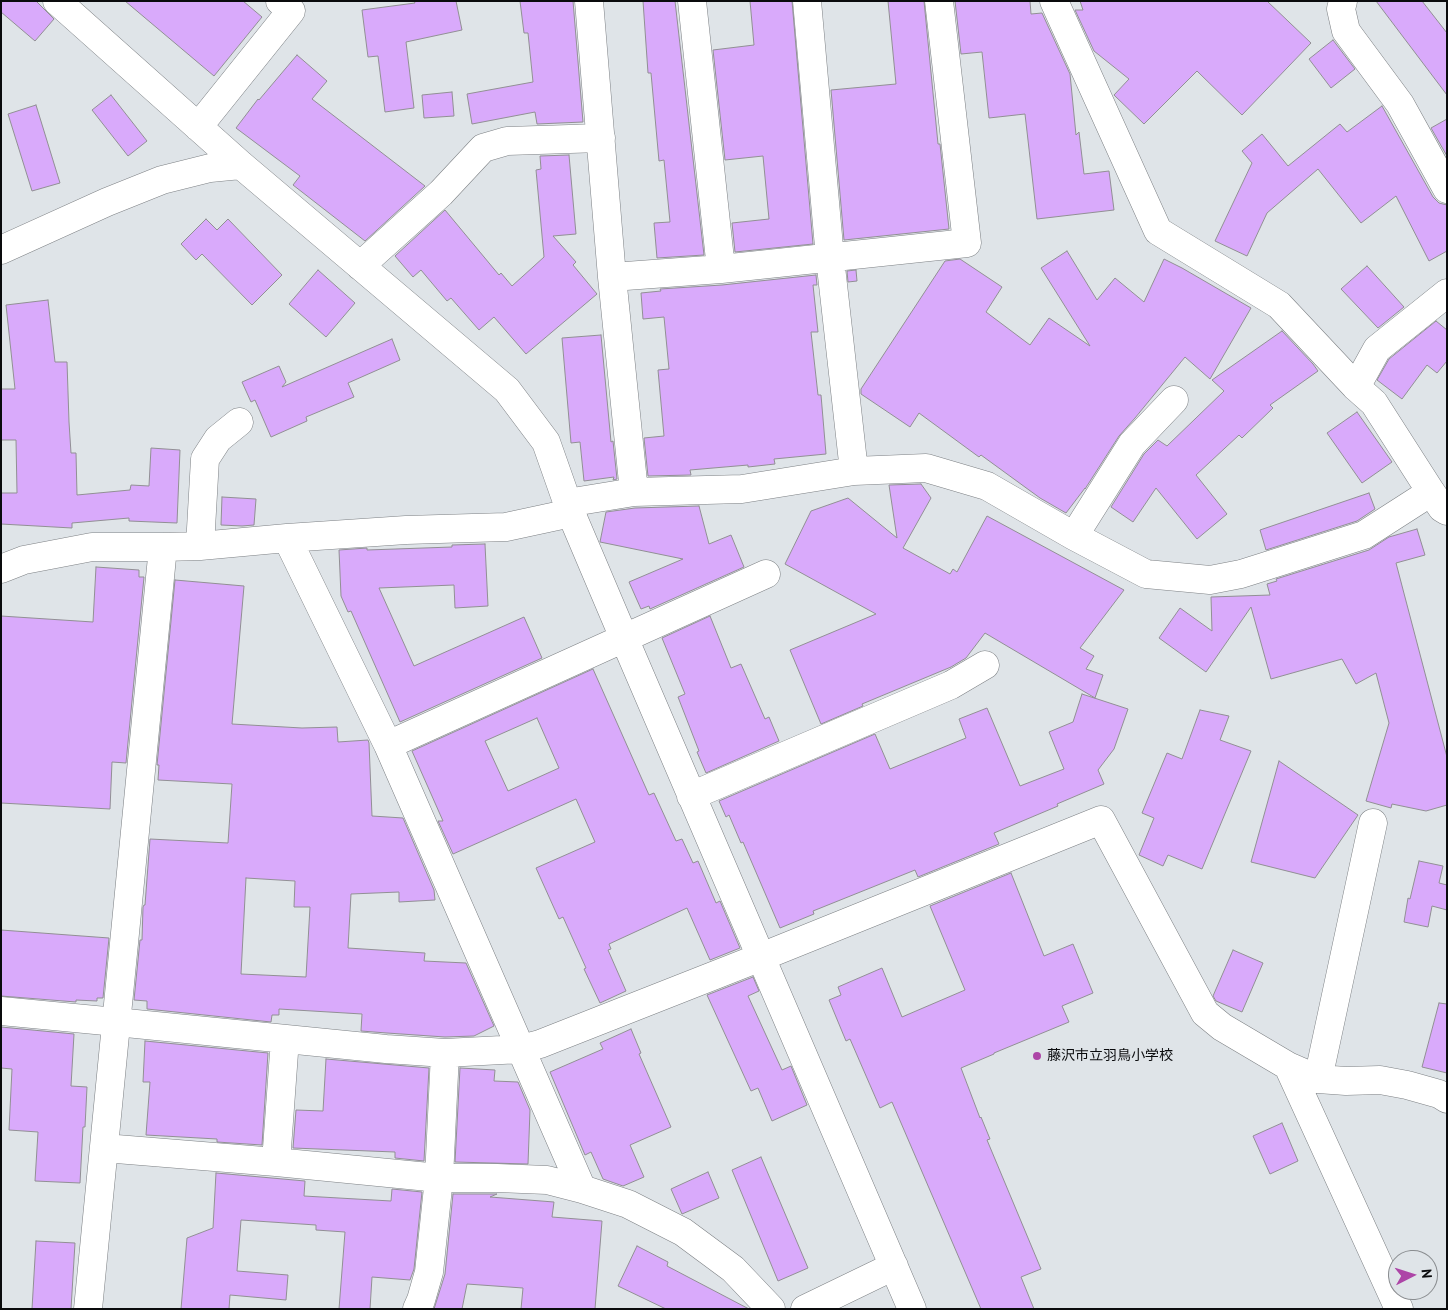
<!DOCTYPE html>
<meta charset="utf-8">
<style>
body{margin:0}
#map{position:relative;width:1448px;height:1310px;overflow:hidden;background:#dfe4e8;font-family:"PT Sans",sans-serif}
canvas{display:block}
.frame{position:absolute;inset:0;border:2px solid #0a0b0d;pointer-events:none}
.north{position:absolute;left:1388px;top:1250px;width:50px;height:50px;box-sizing:border-box;background:#dfe4e8;border:1px solid #8a8d90;border-radius:50%;rotate:85deg;font-size:14px;font-weight:700;line-height:20px;text-align:center;color:#0a0b0d}
.north::after{content:'';display:block;margin:auto;width:18px;height:22px;background:#ad45a7;clip-path:polygon(50% 0,100% 100%,50% 72%,0 100%)}
</style>
<div id="map">
<canvas width="1448" height="1310"></canvas>
<div class="frame"></div>
<div class="north">N</div>
</div>
<script>
const ctx = document.querySelector('canvas').getContext('2d');
ctx.lineJoin = 'round';
function fill(path, color) { ctx.fillStyle = color; ctx.fill(path, 'evenodd'); }
const poly = rows => new Path2D(rows.map(r => 'M' + r).join(''));
function stroke(path, color, width, dash) { ctx.strokeStyle = color; ctx.lineWidth = width; ctx.lineCap = dash ? 'butt' : 'round'; ctx.setLineDash(dash || []); ctx.stroke(path); }
function label(font, color, halo, rows, align = 'center') {
  ctx.font = font + ' "PT Sans","Noto Sans JP",sans-serif'; ctx.lineWidth = 4; ctx.setLineDash([]); ctx.textBaseline = 'middle'; ctx.strokeStyle = halo; ctx.fillStyle = color; for (const [text, x, y, turn = 0] of rows) {
    ctx.save(); ctx.translate(x, y); ctx.rotate((+turn || 0) * Math.PI / 180); ctx.textAlign = isNaN(turn) ? turn : align; if (halo) ctx.strokeText(text, 0, 0); ctx.fillText(text, 0, 0); ctx.restore();
  }
}
const building = poly([
 [1,1,36,1,54,19,35,41,1,12,1,1],
 [125,1,243,1,262,17,214,76,125,1],
 [414,1,456,1,462,30,406,42,414,108,385,112,378,56,368,57,362,10,415,3,414,1],
 [520,1,573,1,583,122,537,124,535,112,472,124,467,94,533,82,528,33,524,33,520,1],
 [643,1,675,1,704,255,657,258,654,223,670,222,664,160,659,161,651,73,648,73,643,1],
 [750,1,792,1,813,244,735,252,732,223,769,219,763,156,725,160,713,50,754,45,750,1],
 [888,1,924,1,938,144,940,144,949,229,844,240,831,90,896,84,888,1],
 [955,1,1030,1,1031,14,1042,13,1070,74,1076,135,1079,132,1084,174,1109,171,1114,210,1037,219,1025,114,989,118,982,52,961,54,955,1],
 [1080,1,1267,1,1311,43,1242,115,1197,71,1144,124,1114,95,1129,79,1094,51,1075,10,1083,10,1080,1],
 [1376,1,1422,1,1447,33,1447,95,1376,1],
 [1333,40,1355,69,1331,88,1309,59,1333,40],
 [297,55,327,81,312,99,425,186,365,241,293,185,300,176,236,128,258,99,259,100,297,55],
 [452,92,454,116,424,118,422,95,452,92],
 [111,95,147,141,128,156,92,110,111,95],
 [36,105,60,183,32,191,8,114,36,105],
 [1382,106,1433,197,1439,203,1447,205,1447,251,1429,261,1396,196,1361,223,1318,169,1267,213,1247,256,1215,241,1252,163,1242,151,1262,134,1288,166,1340,124,1347,132,1382,106],
 [1447,119,1447,156,1431,128,1447,119],
 [569,155,576,234,553,236,576,262,573,265,597,294,526,354,494,317,479,330,451,298,447,301,421,270,413,277,395,256,445,210,499,275,501,273,512,286,544,257,536,170,541,169,540,156,569,155],
 [206,219,217,230,228,219,282,275,252,305,202,254,196,260,181,244,206,219],
 [1067,251,1097,300,1115,278,1144,302,1164,259,1182,268,1251,308,1210,379,1185,357,1135,418,1119,436,1085,489,1085,488,1066,513,1040,498,981,455,979,457,919,413,910,427,861,394,861,389,945,261,960,259,1002,287,986,312,1030,345,1049,318,1090,346,1041,268,1067,251],
 [1367,266,1404,307,1378,328,1341,289,1367,266],
 [318,270,355,303,326,337,289,304,318,270],
 [856,270,857,281,848,282,847,271,856,270],
 [816,275,817,285,813,285,818,332,811,332,818,395,821,395,826,454,774,459,775,464,748,467,748,465,690,470,691,475,648,476,644,438,664,436,658,370,669,369,664,317,643,319,641,293,661,291,660,289,722,285,816,275],
 [48,300,55,362,67,362,69,422,71,453,76,453,77,495,130,490,131,485,149,486,151,448,180,450,177,523,129,521,129,518,72,523,72,528,1,524,1,493,17,493,16,440,1,440,1,389,15,389,6,305,48,300],
 [1436,321,1447,330,1447,361,1437,373,1427,365,1402,399,1377,380,1389,359,1436,321],
 [1282,331,1313,364,1318,371,1270,405,1273,408,1242,438,1239,435,1196,475,1227,514,1197,539,1156,488,1133,522,1111,507,1144,454,1158,440,1167,446,1224,391,1212,380,1282,331],
 [601,335,611,442,613,441,617,479,613,480,614,477,584,481,580,442,571,443,562,338,601,335],
 [392,339,400,360,348,383,354,397,306,417,307,421,271,437,255,400,251,402,242,382,279,366,286,382,282,387,392,339],
 [1357,412,1392,462,1362,483,1327,433,1357,412],
 [921,484,931,498,903,548,950,574,953,569,957,572,987,516,1124,590,1080,648,1094,656,1086,669,1103,675,1095,698,985,633,966,658,951,667,862,704,863,706,821,724,790,650,876,614,785,564,811,511,848,498,897,538,889,485,921,484],
 [1369,493,1375,509,1357,521,1266,550,1260,530,1369,493],
 [222,497,256,499,254,525,242,526,221,525,222,497],
 [699,506,709,544,731,535,744,567,650,609,649,606,641,609,629,582,683,559,600,542,606,512,635,508,699,506],
 [1417,529,1425,555,1396,563,1447,757,1447,805,1426,811,1392,804,1391,808,1366,801,1389,723,1376,673,1356,684,1342,659,1271,679,1251,607,1206,672,1159,638,1180,608,1212,631,1211,597,1270,595,1267,584,1277,581,1276,579,1369,550,1389,537,1417,529],
 [485,544,488,606,455,608,454,585,379,588,414,666,524,617,542,658,400,722,351,611,348,612,341,596,339,550,367,548,367,550,452,547,452,545,485,544],
 [96,567,139,570,139,577,144,577,126,763,112,762,110,809,1,803,1,616,93,622,96,567],
 [175,580,244,586,232,724,302,728,337,727,338,742,368,740,369,743,372,816,403,818,434,890,435,900,399,902,399,892,351,894,348,948,425,953,424,961,466,963,494,1026,474,1036,445,1037,387,1033,361,1031,362,1014,279,1009,279,1015,272,1015,271,1022,147,1009,147,1001,134,1000,140,940,142,940,143,907,144,905,145,905,150,839,228,843,232,784,158,780,159,765,157,765,175,580],
 [246,878,295,881,294,907,310,907,306,977,241,974,246,878],
 [710,616,731,668,741,664,765,719,769,717,779,741,706,773,697,752,699,751,678,697,685,694,662,638,710,616],
 [593,669,649,795,654,793,676,841,682,839,693,863,698,861,716,903,720,901,740,948,710,960,687,908,609,944,611,949,608,950,626,991,600,1003,584,969,586,968,563,917,559,919,536,868,595,842,576,799,453,854,438,821,443,821,412,751,593,669],
 [537,718,559,768,508,791,485,741,537,718],
 [1082,694,1128,709,1114,749,1098,770,1104,784,1057,804,1058,806,994,833,999,844,918,877,915,870,813,911,814,914,780,928,743,842,741,843,729,815,726,817,719,801,875,734,890,769,966,738,959,719,987,708,1020,786,1064,769,1049,732,1073,722,1082,694],
 [1200,710,1229,716,1220,740,1251,751,1202,869,1168,855,1163,866,1139,855,1154,818,1142,813,1167,753,1182,759,1200,710],
 [1279,761,1358,815,1315,878,1251,862,1279,761],
 [1419,861,1443,866,1439,883,1447,885,1447,910,1432,906,1428,927,1404,922,1408,898,1410,899,1419,861],
 [1011,873,1044,956,1073,944,1093,993,1062,1006,1069,1022,994,1053,994,1054,961,1068,980,1118,981,1117,990,1139,987,1140,1041,1269,1021,1277,1034,1309,981,1309,892,1102,880,1108,850,1039,846,1041,829,1000,841,995,838,987,882,968,902,1017,965,990,930,906,1011,873],
 [1,930,109,938,103,998,97,998,97,1001,76,1000,76,1002,1,996,1,930],
 [1233,950,1263,963,1242,1012,1216,1001,1213,996,1233,950],
 [753,977,759,991,748,996,782,1070,791,1066,807,1105,772,1121,758,1088,751,1091,707,995,753,977],
 [1439,1003,1447,1004,1447,1073,1422,1067,1439,1003],
 [1,1027,74,1034,71,1086,87,1087,85,1127,83,1127,80,1183,35,1181,38,1132,9,1130,12,1069,1,1068,1,1027],
 [631,1029,641,1053,639,1054,671,1127,630,1145,644,1177,623,1186,603,1179,591,1152,585,1155,550,1072,603,1049,600,1043,631,1029],
 [145,1041,268,1053,262,1145,217,1142,217,1139,146,1135,150,1082,143,1082,145,1041],
 [326,1059,429,1068,424,1161,395,1158,395,1152,293,1148,296,1110,323,1111,326,1059],
 [460,1068,495,1070,494,1081,518,1082,530,1110,528,1164,455,1162,460,1068],
 [1282,1123,1298,1161,1270,1174,1253,1136,1282,1123],
 [761,1157,808,1268,778,1281,732,1170,761,1157],
 [708,1172,719,1198,682,1214,671,1189,708,1172],
 [216,1173,305,1181,304,1196,391,1201,392,1189,422,1192,414,1269,410,1280,372,1277,370,1309,339,1309,345,1232,316,1230,316,1225,241,1220,237,1271,288,1275,286,1300,230,1295,229,1309,181,1309,187,1238,213,1228,216,1173],
 [453,1194,497,1194,490,1197,554,1202,552,1217,602,1221,595,1309,521,1309,523,1288,467,1284,462,1309,434,1309,445,1274,453,1194],
 [36,1241,75,1243,71,1309,32,1309,36,1241],
 [637,1246,668,1262,667,1266,749,1309,666,1309,618,1286,637,1246]
]);
fill(building, '#d9aafb');
stroke(building, '#918f94', 1);
const minor = poly([
 [57,1,241,165,507,390,546,442,571,513,624,638,912,1309],
 [589,1,612,277,634,492],
 [692,1,721,269],
 [807,1,830,258,854,471],
 [1054,1,1158,231,1279,305,1356,387,1374,403,1431,492,1442,508,1447,511],
 [1343,1,1341,9,1346,31,1400,104,1447,189],
 [198,127,291,11,280,1],
 [1,250,107,202,162,180,210,168,241,165],
 [360,266,441,193,483,148,507,141,601,138],
 [612,277,721,269,967,243,939,1],
 [1356,387,1377,349,1447,293],
 [1074,536,1132,444,1174,400],
 [287,538,388,745,582,1189],
 [200,546,205,459,218,439,239,422],
 [1,569,24,560,92,547,163,547,200,546,287,538,406,530,506,527,571,513,579,501,634,492,742,489,854,471,926,468,987,486,1074,536,1146,574,1210,580,1241,574,1364,535,1431,492],
 [388,745,766,574],
 [691,796,951,685,985,665],
 [1,1011,116,1022,386,1049,445,1053,521,1049,540,1044,761,957,1101,820,1205,1013,1222,1027,1288,1066,1318,1079,1346,1081,1380,1080,1407,1085,1439,1094,1447,1099],
 [1288,1066,1399,1309],
 [1318,1079,1373,823],
 [104,1148,276,1162,439,1178,497,1178,547,1180,582,1189,628,1204,683,1232,733,1269,771,1309],
 [276,1162,285,1039],
 [88,1309,163,547],
 [417,1309,421,1300,429,1272,439,1178,445,1053],
 [805,1309,894,1266]
]);
stroke(minor, '#7d8084', 29);
stroke(minor, '#fff', 28);
for (const [x, y, r, color] of [
 [1037,1056,5,"#ad45a7"]
]) { const dot = new Path2D(); dot.arc(x, y, r, 0, 2 * Math.PI); ctx.fillStyle = color; ctx.fill(dot); stroke(dot, '#dfe4e8', 2); }
label('14px', '#0a0b0d', '#dfe4e8', [
 ["藤沢市立羽鳥小学校",1047,1056]
], 'left');
</script>
